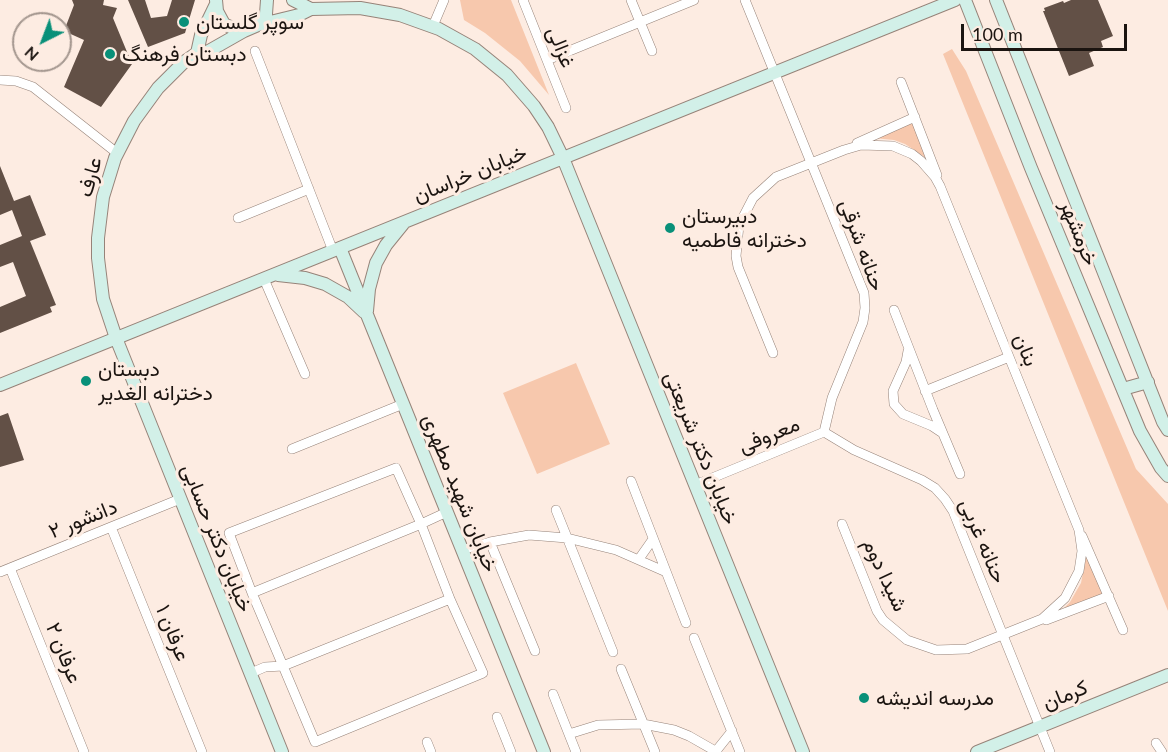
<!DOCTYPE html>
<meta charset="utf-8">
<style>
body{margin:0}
#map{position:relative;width:1168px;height:752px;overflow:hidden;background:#fdece2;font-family:Lato,sans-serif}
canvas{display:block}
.north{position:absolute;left:12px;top:12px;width:60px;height:60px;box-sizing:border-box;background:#fdece2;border:2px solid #a3968e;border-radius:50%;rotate:222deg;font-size:16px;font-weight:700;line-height:24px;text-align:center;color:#1b1410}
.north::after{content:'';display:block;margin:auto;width:21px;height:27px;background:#099079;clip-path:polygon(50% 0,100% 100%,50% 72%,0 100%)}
.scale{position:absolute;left:961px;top:24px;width:166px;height:27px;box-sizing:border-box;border:3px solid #1b1410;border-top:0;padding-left:8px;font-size:18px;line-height:21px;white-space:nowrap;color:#1b1410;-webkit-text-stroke:4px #fdece2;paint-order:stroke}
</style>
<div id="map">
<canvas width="1168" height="752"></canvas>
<div class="north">N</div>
<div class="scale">100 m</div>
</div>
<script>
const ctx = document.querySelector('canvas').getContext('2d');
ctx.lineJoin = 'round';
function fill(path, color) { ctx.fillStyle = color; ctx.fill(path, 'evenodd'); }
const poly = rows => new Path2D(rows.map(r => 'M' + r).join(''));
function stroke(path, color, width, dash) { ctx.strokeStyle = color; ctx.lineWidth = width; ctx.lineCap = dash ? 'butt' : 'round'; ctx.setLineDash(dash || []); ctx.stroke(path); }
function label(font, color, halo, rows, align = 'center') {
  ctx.font = font + ' Lato,Vazirmatn,sans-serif'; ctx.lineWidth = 6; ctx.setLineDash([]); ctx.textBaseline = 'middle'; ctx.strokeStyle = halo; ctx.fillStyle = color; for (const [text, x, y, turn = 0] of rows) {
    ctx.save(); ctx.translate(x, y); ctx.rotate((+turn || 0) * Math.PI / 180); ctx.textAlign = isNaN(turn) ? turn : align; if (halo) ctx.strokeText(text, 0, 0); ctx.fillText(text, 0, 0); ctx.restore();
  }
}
fill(poly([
 [460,0,511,0,549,95,520,61,485,33,464,20],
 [952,49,966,71,1136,469,1168,504,1168,611,943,54],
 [913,122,929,160,905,144,894,140,873,138],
 [576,363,610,444,537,474,503,393],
 [1087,552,1104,595,1060,612,1070,602,1081,583]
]), '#f7c8ad');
fill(poly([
 [72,0,104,0,103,5,117,8,113,18,132,64,101,107,64,87,84,40,64,31,74,5],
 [128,0,145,0,151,18,167,16,172,0,195,0,185,33,148,47],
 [1071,0,1098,0,1113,36,1101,41,1103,47,1089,53,1094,66,1069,76,1043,11,1045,11,1044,8,1063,1,1064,3],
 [0,166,14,201,30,195,46,235,30,241,56,305,50,307,52,312,0,333,0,307,26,296,13,262,0,267,0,245,22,236,12,210,0,215],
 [8,413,24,460,0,467,0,416]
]), '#625046');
const street = poly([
 [523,0,566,108],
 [631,0,652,51],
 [745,0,864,293,865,308,863,322,832,398,824,432],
 [433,26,444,0],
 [255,51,333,251],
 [547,60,694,0],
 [0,80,16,81,33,87,117,153],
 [901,82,937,175],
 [857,143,915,117],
 [238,218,309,189],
 [264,279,305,374],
 [894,310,933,410,960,474],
 [908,351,906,362,893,391,894,404,903,414,932,426,941,432],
 [773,353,738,267,736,256,739,225,753,198,776,177,844,150,861,145,893,146,912,154,921,161,935,177,940,186,1079,530,1082,551,1079,571,1065,598,1042,619,967,649,936,650,907,640,883,620,877,611,842,524],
 [925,391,1009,357],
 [824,432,854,450,922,480,935,488,945,499,953,511,1050,752],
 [292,449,403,404],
 [631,481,686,623],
 [695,485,824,432],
 [556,510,613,652],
 [447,512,421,524,450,599,483,673,315,742,283,666,450,599],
 [111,527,202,752],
 [1082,536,1123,630],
 [490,542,535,651],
 [462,550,490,542,529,535,567,538,616,550,666,572],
 [639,559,653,539],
 [10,568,84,752],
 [0,572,180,499],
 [1046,620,1109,596],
 [694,638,740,752],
 [621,669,655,752],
 [251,673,265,667,283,666,252,593,229,533,396,468,421,524,252,593],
 [553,694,576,752],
 [497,717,511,752],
 [569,734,598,725,643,724,674,730,689,736,717,752],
 [427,742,431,752],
 [1156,743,1162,752],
 [716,751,732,731]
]);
const secondary = poly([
 [216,0,217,11,224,24,237,30,244,31,258,25,263,20,266,14,267,0],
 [293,0,311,9],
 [965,0,1031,168,1140,431,1161,468,1168,476],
 [996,0,1163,422,1168,430],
 [258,25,299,15,311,9,360,8,400,15,439,29,475,49,507,75,534,106,548,127,563,158,803,752],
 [244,31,207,52,197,53,184,62,158,88,134,121,115,158,103,197,98,238,98,258,103,299,116,338,282,752],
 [197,53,201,35,216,4],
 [340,248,544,752],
 [278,275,305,278,325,284,348,297,364,312],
 [367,311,369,289,376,263,386,245,403,224],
 [0,385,955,0],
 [1123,389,1148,382],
 [977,752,1168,675]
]);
stroke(street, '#968379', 10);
stroke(secondary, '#968379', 14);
stroke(street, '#fff', 9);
stroke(secondary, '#d2f0e8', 12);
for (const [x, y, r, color] of [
 [184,22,6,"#099079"],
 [110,54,6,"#099079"],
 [670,228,6,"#099079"],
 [86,381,6,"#099079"],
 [864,698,6,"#099079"]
]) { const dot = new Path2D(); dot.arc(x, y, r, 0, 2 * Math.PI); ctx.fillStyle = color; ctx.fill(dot); stroke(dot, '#fdece2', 2); }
label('21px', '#1b1410', '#fdece2', [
 ["سوپر گلستان",196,22],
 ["دبستان فرهنگ",122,54],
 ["دبیرستان",682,216],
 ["دخترانه فاطمیه",682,240],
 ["دبستان",98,369],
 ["دخترانه الغدیر",98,393],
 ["مدرسه اندیشه",876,698]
], 'left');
label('21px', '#1b1410', '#fdece2', [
 ["غزالی",561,47,68],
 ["خیابان خراسان",470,174,-22],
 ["عارف",90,177,-74],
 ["خرمشهر",1079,233,68],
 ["حنانه شرقی",862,245,70],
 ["بنان",1026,350,68],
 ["معروفی",769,435,-22],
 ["خیابان دکتر شریعتی",701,448,68],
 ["خیابان شهید مطهری",460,493,68],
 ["دانشور ۲",83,519,-22],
 ["خیابان دکتر حسابی",217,538,68],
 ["حنانه غربی",983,541,67],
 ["شیدا دوم",885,575,65],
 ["عرفان ۱",173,633,68],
 ["عرفان ۲",64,653,68],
 ["کرمان",1065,695,-22]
]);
</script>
